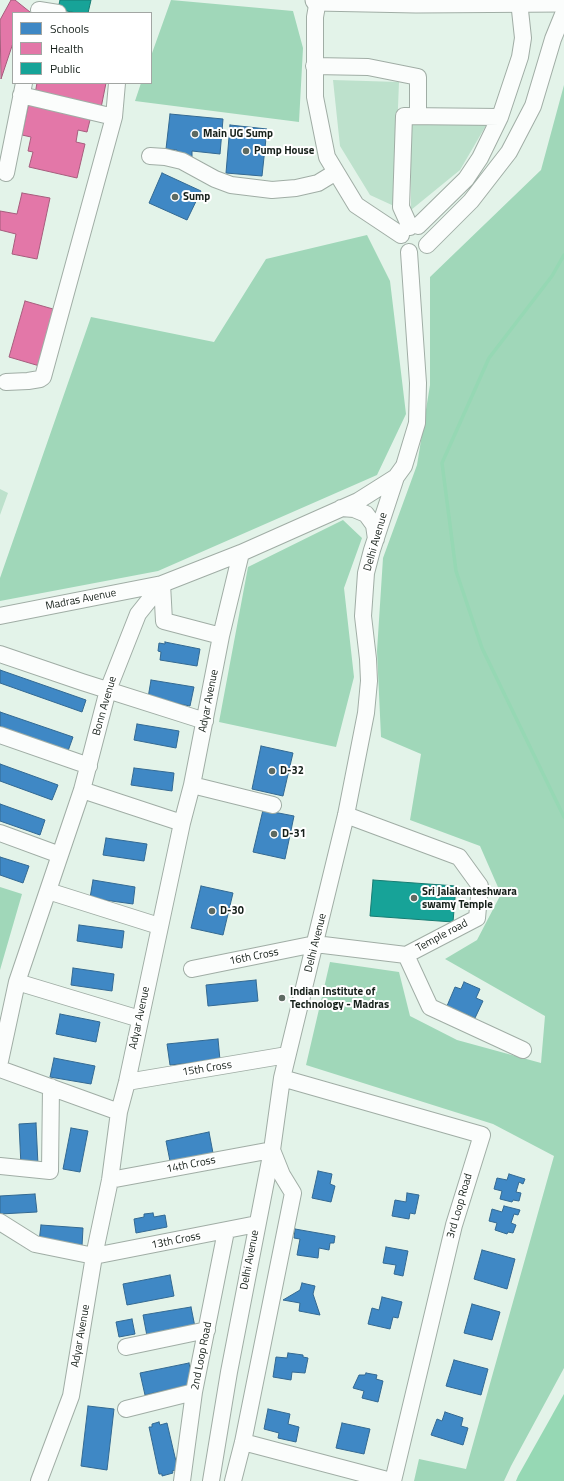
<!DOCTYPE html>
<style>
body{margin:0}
#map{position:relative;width:564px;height:1481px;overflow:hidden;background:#e3f3e9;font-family:"Titillium Web",sans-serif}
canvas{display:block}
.legend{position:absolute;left:12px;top:12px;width:140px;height:72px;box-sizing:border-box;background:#fff;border:1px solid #a2a6a3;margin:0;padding:5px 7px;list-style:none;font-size:12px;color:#16201a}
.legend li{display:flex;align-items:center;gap:8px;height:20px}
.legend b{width:20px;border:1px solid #a2a6a3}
</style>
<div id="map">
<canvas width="564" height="1481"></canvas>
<ul class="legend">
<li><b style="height:11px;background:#3f88c5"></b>Schools</li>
<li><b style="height:11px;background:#e377a8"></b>Health</li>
<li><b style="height:11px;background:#17a398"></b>Public</li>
</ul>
</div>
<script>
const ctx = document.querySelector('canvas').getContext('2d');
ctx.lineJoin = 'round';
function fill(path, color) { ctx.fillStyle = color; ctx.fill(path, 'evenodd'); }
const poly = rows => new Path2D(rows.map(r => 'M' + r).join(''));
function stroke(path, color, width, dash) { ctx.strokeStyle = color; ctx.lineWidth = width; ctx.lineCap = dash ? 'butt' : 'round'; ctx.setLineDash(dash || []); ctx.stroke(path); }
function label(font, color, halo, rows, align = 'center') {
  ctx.font = font + ' "Titillium Web",sans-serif'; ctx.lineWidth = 4; ctx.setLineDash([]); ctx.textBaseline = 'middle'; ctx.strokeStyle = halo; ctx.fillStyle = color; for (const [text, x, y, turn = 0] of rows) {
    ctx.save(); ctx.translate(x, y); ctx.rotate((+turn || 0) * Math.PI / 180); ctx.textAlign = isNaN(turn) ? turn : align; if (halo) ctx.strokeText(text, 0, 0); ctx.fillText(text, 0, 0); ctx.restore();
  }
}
fill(poly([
 [333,80,399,82,394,206,370,195,340,146],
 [411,122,488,122,460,170,411,210],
 [0,489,8,493,0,515]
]), '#bde1cc');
fill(poly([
 [171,0,293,11,303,48,299,122,135,101,141,83,151,83,151,56],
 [564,85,564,1368,511,1466,504,1481,414,1481,419,1459,466,1469,554,1156,493,1124,306,1065,330,962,399,972,410,1016,457,1040,541,1063,545,1016,445,959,477,940,501,894,480,846,410,820,421,754,381,737,377,651,383,558,417,465,430,385,430,277,541,170],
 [367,235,390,281,406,414,377,475,158,571,0,601,0,578,91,317,214,342,266,259],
 [343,520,362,538,344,588,354,677,336,747,219,722,248,567],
 [0,887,22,894,0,970]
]), '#a0d7b9');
fill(poly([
 [564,1394,564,1481,516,1481,518,1476]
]), '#96d8b4');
const schools = poly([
 [170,114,223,119,220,154,192,151,192,159,177,157,177,150,166,149,170,114],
 [230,125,267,129,262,176,226,173,230,125],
 [162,173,201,191,187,220,149,203,162,173],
 [165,642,200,649,197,666,160,660,161,652,158,651,159,643,165,644,165,642],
 [0,670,86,700,82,712,0,683,0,670],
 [151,680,194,687,190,706,148,698,151,680],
 [0,712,73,737,68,751,0,727,0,712],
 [137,724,179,731,176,748,134,740,137,724],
 [261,746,293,753,283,796,252,789,261,746],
 [0,764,58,785,52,800,0,781,0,764],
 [134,768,174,773,172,791,131,785,134,768],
 [0,804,45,820,40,835,0,821,0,804],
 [263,810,294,816,285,859,253,852,263,810],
 [106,838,147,844,144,861,103,855,106,838],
 [0,857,29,866,23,883,0,875,0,857],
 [93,880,135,887,133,904,90,898,93,880],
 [201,886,233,893,223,935,191,928,201,886],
 [79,925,124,931,122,948,77,941,79,925],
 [73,968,114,974,112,991,71,985,73,968],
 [256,980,258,1001,208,1006,206,985,256,980],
 [464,982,480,989,476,998,483,1001,475,1018,447,1006,455,987,461,989,464,982],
 [60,1014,100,1022,96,1042,56,1034,60,1014],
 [218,1039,220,1060,170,1065,167,1044,218,1039],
 [54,1058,95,1066,91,1084,50,1077,54,1058],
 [36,1123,38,1165,21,1166,19,1124,36,1123],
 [71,1128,88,1131,80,1172,63,1169,71,1128],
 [209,1132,213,1153,170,1161,166,1141,209,1132],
 [318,1171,332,1174,330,1184,335,1186,331,1202,312,1198,318,1171],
 [509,1174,525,1179,523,1184,519,1182,516,1192,521,1193,519,1201,513,1200,512,1202,500,1199,502,1191,494,1189,497,1178,507,1180,509,1174],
 [407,1193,419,1195,415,1214,410,1213,409,1219,392,1216,395,1200,406,1202,407,1193],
 [35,1194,37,1212,0,1214,0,1196,35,1194],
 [504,1206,520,1210,518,1215,514,1214,511,1223,516,1225,513,1233,508,1232,507,1234,495,1230,497,1223,489,1221,492,1209,502,1212,504,1206],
 [153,1213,154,1217,165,1215,167,1227,136,1233,134,1219,144,1217,144,1214,153,1213],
 [41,1225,83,1228,82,1246,39,1242,41,1225],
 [295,1229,335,1236,334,1243,330,1243,329,1250,319,1248,318,1258,297,1255,300,1239,294,1238,295,1229],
 [386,1247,408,1251,403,1276,394,1274,396,1265,383,1263,386,1247],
 [482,1250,515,1259,507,1289,474,1279,482,1250],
 [170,1275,174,1296,127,1305,123,1284,170,1275],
 [302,1283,315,1286,313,1294,320,1315,299,1311,300,1303,283,1300,300,1290,302,1283],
 [382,1297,402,1302,398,1318,393,1317,390,1329,368,1324,372,1308,379,1310,382,1297],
 [472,1304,500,1312,492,1340,464,1333,472,1304],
 [191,1307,195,1327,147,1336,143,1315,191,1307],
 [132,1319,135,1334,119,1337,116,1322,132,1319],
 [288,1353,303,1355,303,1357,308,1358,305,1373,292,1372,291,1380,273,1377,276,1357,287,1358,288,1353],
 [454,1360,488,1369,481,1395,446,1386,454,1360],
 [189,1363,193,1384,145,1395,140,1373,189,1363],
 [366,1373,377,1375,376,1379,383,1381,378,1402,362,1398,364,1391,353,1388,359,1375,365,1375,366,1373],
 [88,1406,114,1409,107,1470,81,1466,88,1406],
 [268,1409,290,1414,288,1424,299,1427,296,1442,278,1438,279,1433,264,1429,268,1409],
 [445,1412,463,1418,461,1426,468,1428,463,1445,431,1435,437,1419,442,1421,445,1412],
 [159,1422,160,1425,167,1423,178,1470,172,1471,173,1473,162,1476,162,1474,159,1474,149,1427,152,1427,152,1424,159,1422],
 [342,1423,370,1429,364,1454,336,1448,342,1423]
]);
fill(schools, '#3f88c5');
stroke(schools, '#336992', 1);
const health = poly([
 [11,0,15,0,30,12,30,13,13,13,13,43,1,79,0,20,11,0],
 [37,83,106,83,101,108,35,94,37,83],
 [29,102,91,116,87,132,78,130,76,142,85,144,77,178,29,167,33,152,28,151,31,137,22,135,29,102],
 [22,193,50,198,37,259,12,254,16,234,0,230,0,211,17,214,22,193],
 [25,301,60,311,43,367,9,357,25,301]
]);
fill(health, '#e377a8');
stroke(health, '#a65d7d', 1);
const public = poly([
 [60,0,91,0,88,13,76,13,58,9,60,0],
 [373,880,456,886,453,922,370,916,373,880]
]);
fill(public, '#17a398');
stroke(public, '#177c72', 1);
stroke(poly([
 [564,255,552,276,489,358,442,463,456,571,482,648,564,817]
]), '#96d8b4', 3.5);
const minor = poly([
 [318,0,315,17,315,97,327,157,356,205,401,235],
 [39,10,58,13],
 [314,66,368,67,418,77,418,116],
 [21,95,114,117,117,83],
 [150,156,165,157,182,161,215,179,231,185,272,190,296,188,318,183,336,172],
 [6,173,24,83],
 [418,226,466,179,480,158,500,117,520,57,523,38,519,1],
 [410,227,401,207,404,116,500,117],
 [427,245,471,201,509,152,533,106,553,39,564,12],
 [6,382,28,381,40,379,43,377,114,117],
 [341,508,354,509,366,514,374,525,376,539],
 [0,616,162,584,164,621,221,636],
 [0,654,82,682,205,721],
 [0,735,89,766],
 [192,785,273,805],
 [82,790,182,823],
 [0,833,60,855],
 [48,891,159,926],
 [406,955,430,1007,523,1050],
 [192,969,315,944,406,955,477,918,480,886,459,857,346,815],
 [17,982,140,1019],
 [0,1061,17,982,82,790,108,690,138,614,162,584,241,553,358,501,396,477],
 [0,1069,119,1112],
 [282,1078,482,1135,454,1225,393,1481],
 [127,1082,287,1055],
 [0,1166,50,1171,51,1087],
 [110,1180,272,1150,282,1175,293,1193,243,1442,233,1481],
 [0,1222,35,1244,94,1256,257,1224],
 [126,1347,207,1330],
 [126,1409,194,1392],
 [243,1442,391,1481],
 [39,1481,71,1396,94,1256,110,1180,119,1112,127,1082,182,823,192,785,221,636,241,553],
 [182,1481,194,1392,226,1231],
 [211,1481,229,1372,272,1150,282,1078,346,815,366,713,369,681,368,659,363,616,366,573,372,550,396,477,404,466,417,423,418,383,409,252]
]);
const major = poly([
 [316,0,416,2,564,1]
]);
stroke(minor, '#a0ada5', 18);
stroke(major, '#a0ada5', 23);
stroke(minor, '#fbfdfc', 16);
stroke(major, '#fbfdfc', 21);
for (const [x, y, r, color] of [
 [195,134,4,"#5e6a62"],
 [246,151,4,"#5e6a62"],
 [175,197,4,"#5e6a62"],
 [272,771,4,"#5e6a62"],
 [274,834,4,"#5e6a62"],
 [414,898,4,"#5e6a62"],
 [212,911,4,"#5e6a62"],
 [282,998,4,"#5e6a62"]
]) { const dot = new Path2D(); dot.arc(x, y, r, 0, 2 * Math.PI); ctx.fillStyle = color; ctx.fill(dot); stroke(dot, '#fff', 1.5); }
label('bold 11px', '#16201a', '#fff', [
 ["Main UG Sump",203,134],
 ["Pump House",254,151],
 ["Sump",183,197],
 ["D-32",280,771],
 ["D-31",282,834],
 ["Sri Jalakanteshwara",422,892],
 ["swamy Temple",422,905],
 ["D-30",220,911],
 ["Indian Institute of",290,992],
 ["Technology - Madras",290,1005]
], 'left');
label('11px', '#16201a', '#fff', [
 ["Delhi Avenue",376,542,-74],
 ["Madras Avenue",81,600,-11],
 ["Adyar Avenue",209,701,-79],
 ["Bonn Avenue",105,706,-74],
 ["Temple road",442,936,-28],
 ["Delhi Avenue",316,943,-76],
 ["16th Cross",254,957,-11],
 ["Adyar Avenue",140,1018,-78],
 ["15th Cross",207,1069,-9],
 ["14th Cross",191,1165,-11],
 ["3rd Loop Road",460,1206,-74],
 ["13th Cross",176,1241,-11],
 ["Delhi Avenue",250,1260,-79],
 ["Adyar Avenue",81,1336,-80],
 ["2nd Loop Road",202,1356,-79]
]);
</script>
